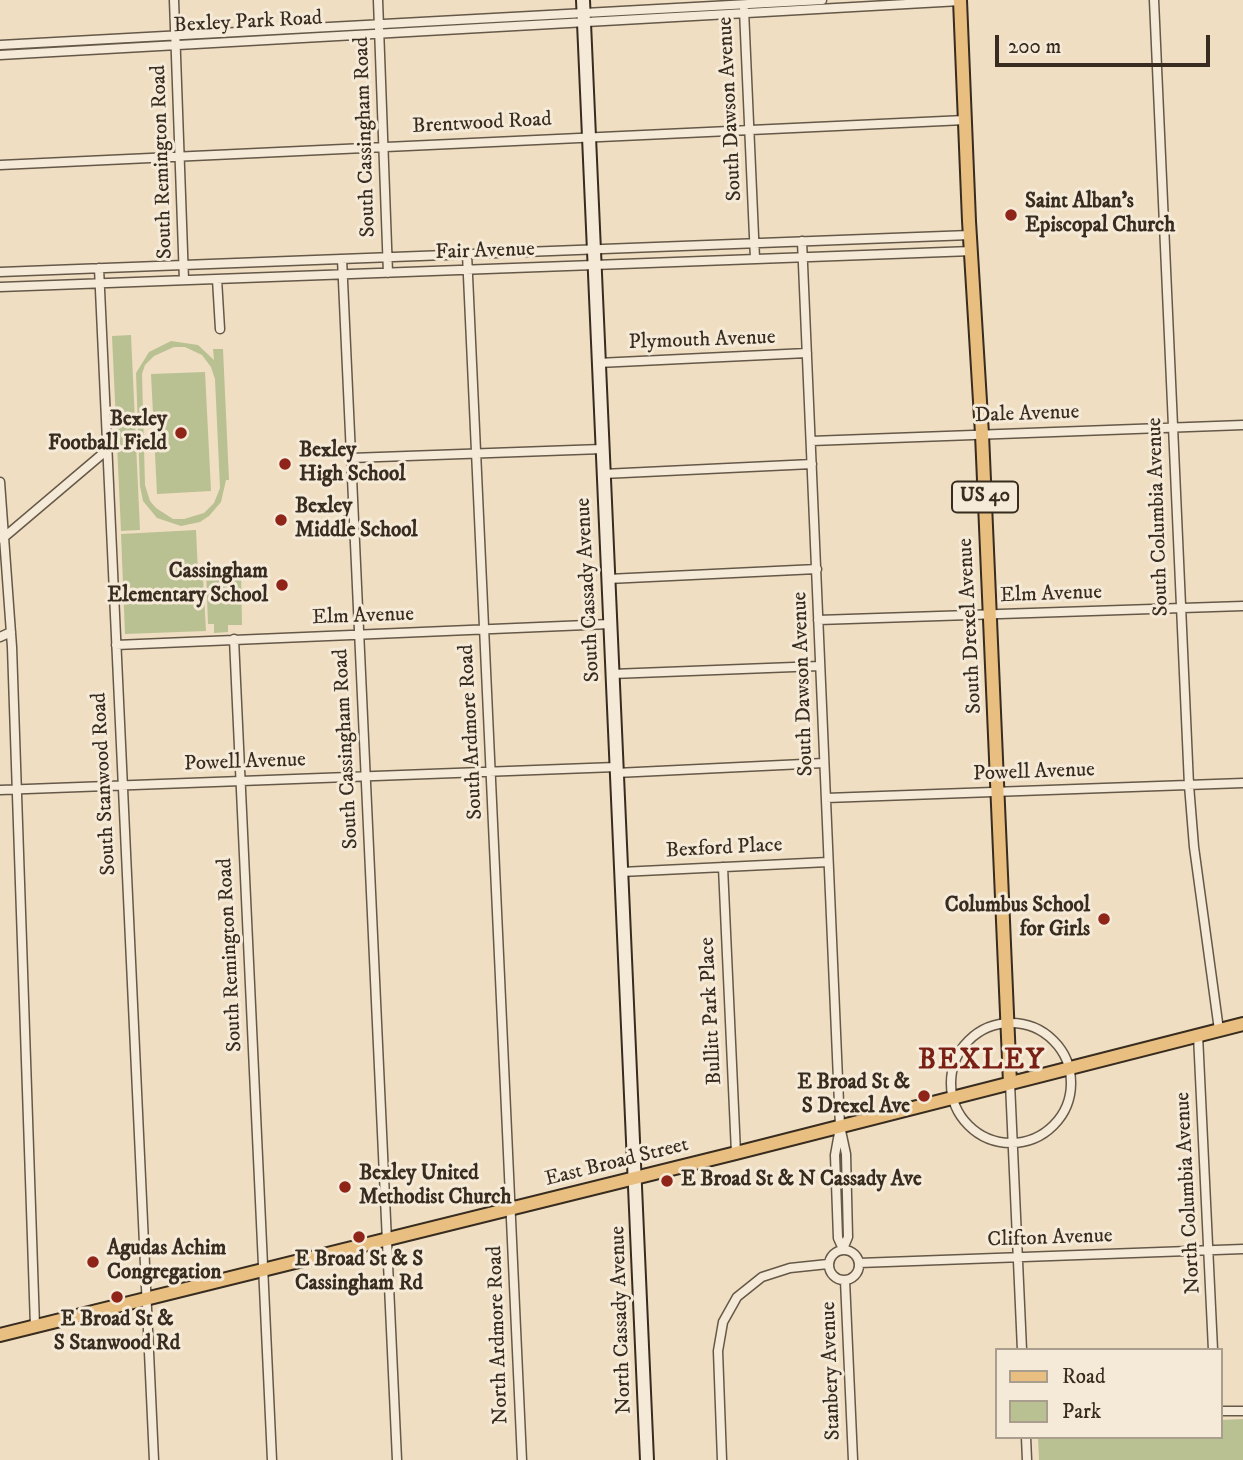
<!DOCTYPE html>
<style>
body{margin:0}
#map{position:relative;width:1243px;height:1460px;overflow:hidden;background:#efdec1;font-family:"IM FELL DW Pica",serif}
canvas{display:block}
.legend{position:absolute;left:995px;top:1348px;width:228px;height:91px;box-sizing:border-box;background:#f5ead7;border:2px solid #a99e8d;margin:0;padding:9px 12px;list-style:none;font-size:21px;color:#372c1f}
.legend li{display:flex;align-items:center;gap:14px;height:35px}
.legend b{width:35px;border:2px solid #a99e8d}
.scale{position:absolute;left:995px;top:35px;width:215px;height:32px;box-sizing:border-box;border:4px solid #372c1f;border-top:0;padding-left:9px;font-size:21px;line-height:24px;white-space:nowrap;color:#372c1f;-webkit-text-stroke:5px #f5ead7;paint-order:stroke}
</style>
<div id="map">
<canvas width="1243" height="1460"></canvas>
<ul class="legend">
<li><b style="height:9px;background:#e8bf80"></b>Road</li>
<li><b style="height:19px;background:#b9c193"></b>Park</li>
</ul>
<div class="scale">200 m</div>
</div>
<script>
const ctx = document.querySelector('canvas').getContext('2d');
ctx.lineJoin = 'round';
function fill(path, color) { ctx.fillStyle = color; ctx.fill(path, 'evenodd'); }
const poly = rows => new Path2D(rows.map(r => 'M' + r).join(''));
function stroke(path, color, width, dash) { ctx.strokeStyle = color; ctx.lineWidth = width; ctx.lineCap = dash ? 'butt' : 'round'; ctx.setLineDash(dash || []); ctx.stroke(path); }
function label(font, color, halo, rows, align = 'center') {
  ctx.font = font + ' "IM FELL DW Pica",serif'; ctx.lineWidth = 6; ctx.setLineDash([]); ctx.textBaseline = 'middle'; ctx.strokeStyle = halo; ctx.fillStyle = color; for (const [text, x, y, turn = 0] of rows) {
    ctx.save(); ctx.translate(x, y); ctx.rotate((+turn || 0) * Math.PI / 180); ctx.textAlign = isNaN(turn) ? turn : align; if (halo) ctx.strokeText(text, 0, 0); ctx.fillText(text, 0, 0); ctx.restore();
  }
}
fill(poly([
 [131,335,140,530,121,531,112,336],
 [171,341,198,345,214,360,213,349,223,349,229,480,226,480,221,502,209,516,200,522,181,526,157,518,143,501,140,486,136,373,149,352],
 [174,347,185,347,202,355,211,367,215,379,220,488,214,503,204,513,184,519,173,519,156,508,150,501,145,485,142,374,145,365,154,356],
 [205,372,211,491,157,494,151,374],
 [196,530,198,573,203,578,206,631,125,634,121,534],
 [241,569,242,625,228,625,228,632,214,633,214,624,208,624,206,570],
 [1243,1419,1243,1460,1039,1460,1038,1437,1220,1437,1220,1420]
]), '#b9c193');
const street = poly([
 [174,0,184,280],
 [378,0,388,273],
 [1154,0,1189,785,1194,847,1219,1030],
 [744,10,755,259],
 [0,45,822,0],
 [0,55,960,1],
 [0,165,965,120],
 [802,241,840,1126,846,1154,848,1237,843,1249],
 [467,254,522,1460],
 [342,259,397,1460],
 [99,268,154,1460],
 [0,272,970,235],
 [217,279,220,329],
 [0,287,972,251],
 [598,363,807,353],
 [811,441,1243,425],
 [351,458,602,449],
 [603,474,812,464],
 [0,482,12,647,35,1326],
 [2,539,107,450],
 [608,579,817,569],
 [818,620,1243,606],
 [0,637,11,632],
 [234,639,272,1460],
 [116,645,610,624],
 [612,674,820,666],
 [616,773,824,763],
 [0,790,616,767],
 [826,798,1243,783],
 [723,867,736,1153],
 [621,872,828,862],
 '951 1083a60 60 0 1 1 120 0a60 60 0 1 1-120 0Z',
 [1198,1035,1213,1350],
 [1010,1083,1022,1350],
 [839,1133,835,1155,838,1238,843,1249],
 '829 1265a15 15 0 1 1 30 0a15 15 0 1 1-30 0Z',
 [859,1263,1243,1249],
 [845,1280,853,1460],
 [1220,1411,1243,1411],
 [1026,1437,1027,1460],
 [722,1460,718,1351,723,1322,737,1297,762,1277,790,1268,828,1264]
]);
const secondary = poly([
 [583,0,647,1460]
]);
const primary = poly([
 [960,0,969,221,982,434,1010,1083],
 [0,1335,736,1153,1243,1024]
]);
stroke(street, '#655848', 11);
stroke(secondary, '#372c1f', 16);
stroke(primary, '#372c1f', 16);
stroke(street, '#f5ead7', 8);
stroke(secondary, '#f5ead7', 12);
stroke(primary, '#e8bf80', 12);
for (const [x, y, r, color] of [
 [1011,215,7,"#8f2418"],
 [181,433,7,"#8f2418"],
 [285,464,7,"#8f2418"],
 [281,520,7,"#8f2418"],
 [282,585,7,"#8f2418"],
 [1104,919,7,"#8f2418"],
 [924,1096,7,"#8f2418"],
 [667,1181,7,"#8f2418"],
 [345,1187,7,"#8f2418"],
 [359,1237,7,"#8f2418"],
 [93,1262,7,"#8f2418"],
 [117,1297,7,"#8f2418"]
]) { const dot = new Path2D(); dot.arc(x, y, r, 0, 2 * Math.PI); ctx.fillStyle = color; ctx.fill(dot); stroke(dot, '#f5ead7', 2.5); }
for (const [x, y, w] of [
 [985,497,66]
]) { const box = new Path2D(); box.roundRect(x - w / 2, y - 15.5, w, 31, 5); ctx.fillStyle = '#f5ead7'; ctx.fill(box); stroke(box, '#372c1f', 2); }
label('bold 19px', '#372c1f', null, [
 ["US 40",985,497]
]);
label('21px', '#372c1f', '#f5ead7', [
 ["Bexley Park Road",248,23,-3],
 ["South Dawson Avenue",731,109,-93],
 ["Brentwood Road",482,124,-3],
 ["South Cassingham Road",366,137,-92],
 ["South Remington Road",163,162,-92],
 ["Fair Avenue",485,252,-2],
 ["Plymouth Avenue",702,341,-2],
 ["Dale Avenue",1027,415,-2],
 ["South Columbia Avenue",1159,517,-92],
 ["South Cassady Avenue",589,590,-93],
 ["Elm Avenue",1051,595,-2],
 ["Elm Avenue",363,617,-2],
 ["South Drexel Avenue",971,626,-93],
 ["South Dawson Avenue",804,684,-92],
 ["South Ardmore Road",472,732,-93],
 ["South Cassingham Road",347,749,-93],
 ["Powell Avenue",245,763,-2],
 ["Powell Avenue",1034,773,-2],
 ["South Stanwood Road",105,784,-93],
 ["Bexford Place",724,849,-3],
 ["South Remington Road",231,955,-93],
 ["Bullitt Park Place",712,1011,-93],
 ["East Broad Street",617,1163,-14],
 ["North Columbia Avenue",1189,1193,-93],
 ["Clifton Avenue",1050,1239,-2],
 ["North Cassady Avenue",622,1320,-92],
 ["North Ardmore Road",499,1335,-92],
 ["Stanbery Avenue",832,1371,-92]
]);
label('bold 21px', '#372c1f', '#f5ead7', [
 ["Saint Alban's",1025,203],
 ["Episcopal Church",1025,227],
 ["Bexley",167,421,"right"],
 ["Football Field",167,445,"right"],
 ["Bexley",299,452],
 ["High School",299,476],
 ["Bexley",295,508],
 ["Middle School",295,532],
 ["Cassingham",268,573,"right"],
 ["Elementary School",268,597,"right"],
 ["Columbus School",1090,907,"right"],
 ["for Girls",1090,931,"right"],
 ["E Broad St &",910,1084,"right"],
 ["S Drexel Ave",910,1108,"right"],
 ["Bexley United",359,1175],
 ["Methodist Church",359,1199],
 ["E Broad St & N Cassady Ave",681,1181],
 ["Agudas Achim",107,1250],
 ["Congregation",107,1274],
 ["E Broad St & S",359,1261,"center"],
 ["Cassingham Rd",359,1285,"center"],
 ["E Broad St &",117,1321,"center"],
 ["S Stanwood Rd",117,1345,"center"]
], 'left');
ctx.letterSpacing = '2px';
label('bold 28px', '#7a1f14', '#f5ead7', [
 ["BEXLEY",982,1062]
]);
ctx.letterSpacing = '0px';
</script>
